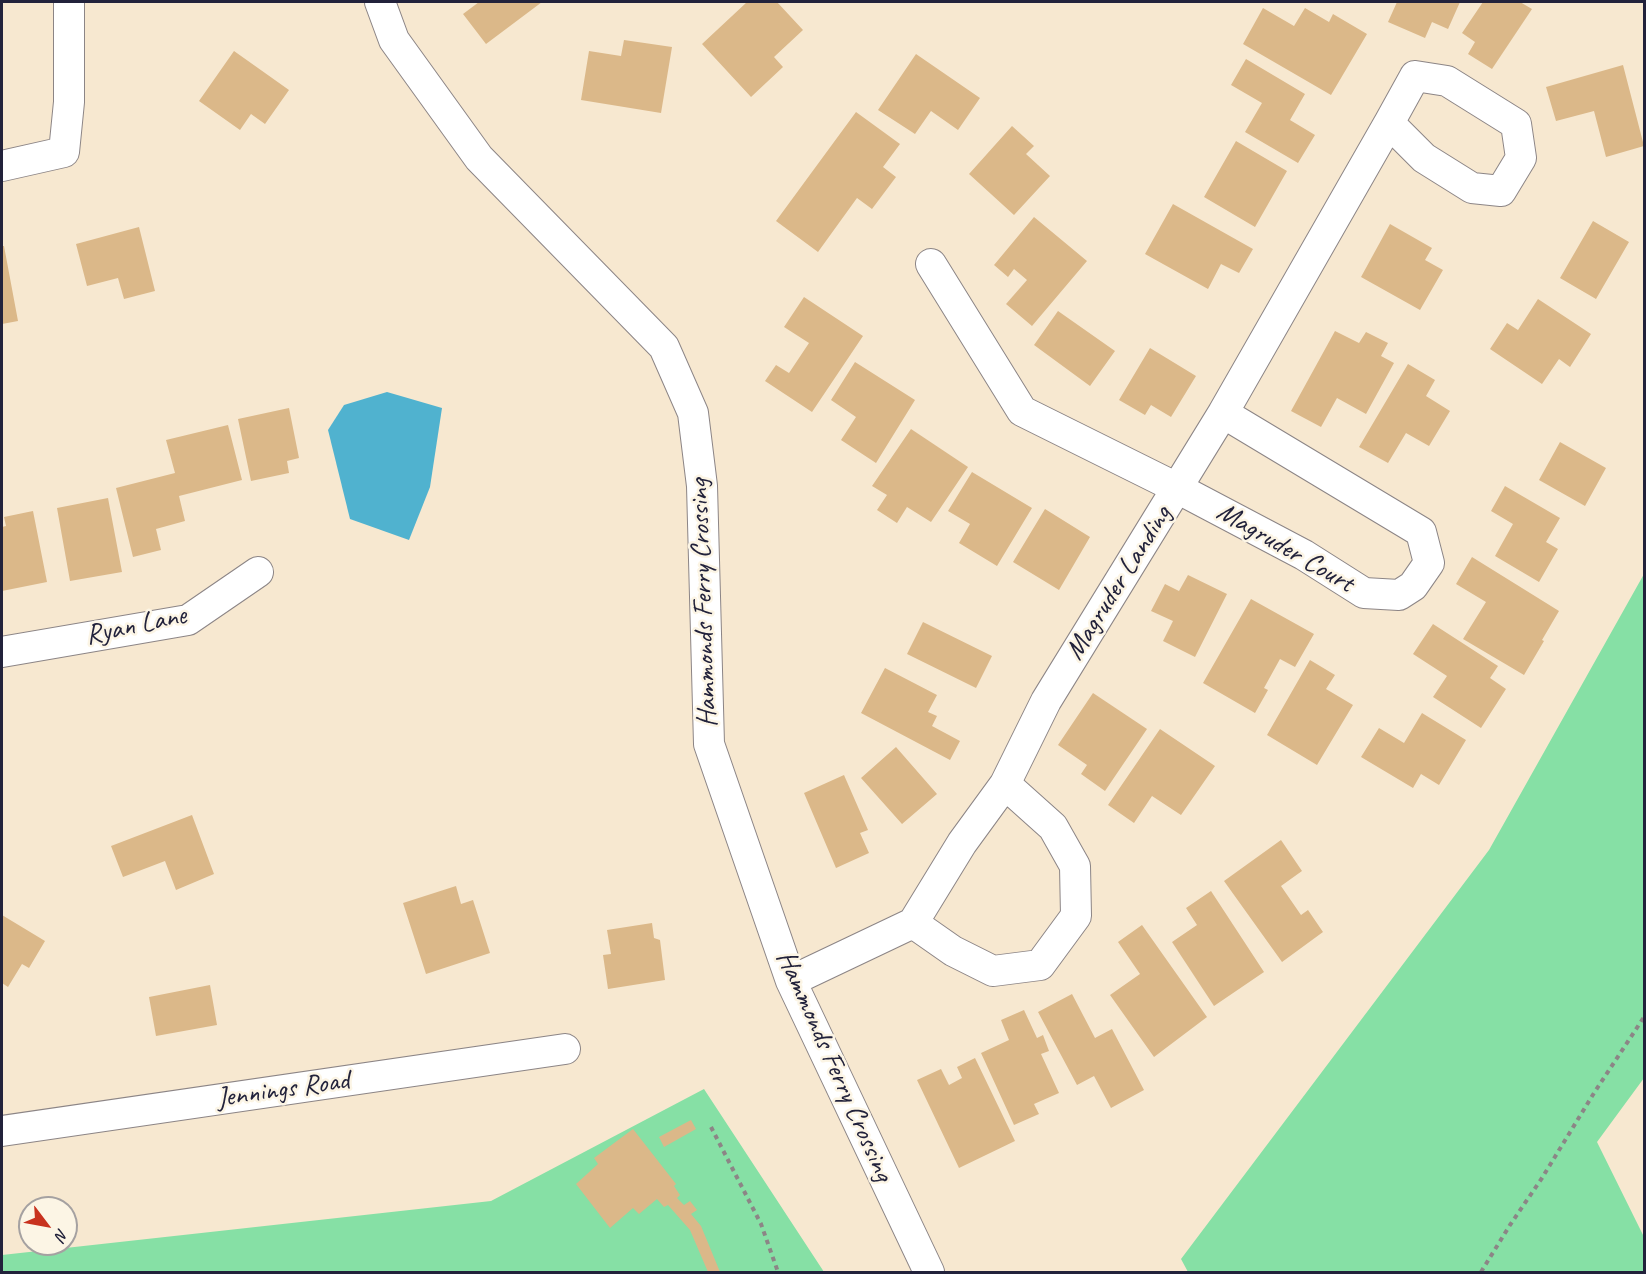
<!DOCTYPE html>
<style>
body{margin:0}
#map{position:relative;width:1646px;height:1274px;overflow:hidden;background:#f7e8d0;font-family:Caveat,sans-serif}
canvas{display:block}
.frame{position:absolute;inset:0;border:3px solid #22223b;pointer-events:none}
.north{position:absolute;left:18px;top:1196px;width:60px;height:60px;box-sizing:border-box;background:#fcf5e5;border:2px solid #a5a1a1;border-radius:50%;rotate:122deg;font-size:16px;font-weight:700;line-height:24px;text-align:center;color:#22223b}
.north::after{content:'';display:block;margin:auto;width:21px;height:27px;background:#c8321e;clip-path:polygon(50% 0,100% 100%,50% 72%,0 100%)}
</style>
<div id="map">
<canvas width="1646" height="1274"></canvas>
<div class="frame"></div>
<div class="north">N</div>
</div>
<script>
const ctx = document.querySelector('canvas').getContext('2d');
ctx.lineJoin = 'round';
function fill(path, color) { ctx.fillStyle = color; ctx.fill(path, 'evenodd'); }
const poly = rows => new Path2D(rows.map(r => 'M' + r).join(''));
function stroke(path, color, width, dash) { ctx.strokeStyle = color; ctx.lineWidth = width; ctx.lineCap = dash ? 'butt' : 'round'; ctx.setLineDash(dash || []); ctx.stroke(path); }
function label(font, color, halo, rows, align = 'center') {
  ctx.font = font + ' Caveat,sans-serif'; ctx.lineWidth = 5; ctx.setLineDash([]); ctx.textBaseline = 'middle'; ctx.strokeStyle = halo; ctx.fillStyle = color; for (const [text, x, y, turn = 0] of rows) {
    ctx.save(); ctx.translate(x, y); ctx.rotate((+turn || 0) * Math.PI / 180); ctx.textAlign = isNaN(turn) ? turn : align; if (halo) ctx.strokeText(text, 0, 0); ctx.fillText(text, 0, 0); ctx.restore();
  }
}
fill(poly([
 [1644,574,1644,1078,1597,1142,1644,1237,1644,1272,1188,1272,1181,1259,1489,850],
 [704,1089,824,1272,2,1272,2,1255,491,1201]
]), '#86e0a5');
fill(poly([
 [387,392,442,408,430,487,409,540,350,519,328,430,344,405]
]), '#50b2cf');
fill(poly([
 [479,2,542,2,486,44,463,14],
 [747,2,777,2,803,30,774,57,783,67,751,97,702,44],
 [1397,2,1460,2,1448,29,1432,22,1425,38,1388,22],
 [1483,2,1520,2,1532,9,1492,69,1468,54,1475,42,1462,33],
 [1263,8,1294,26,1305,8,1329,22,1333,14,1367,34,1331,95,1243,44],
 [624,40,672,47,661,113,581,100,589,51,621,56],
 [234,51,289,90,265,124,251,114,240,130,199,101],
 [916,54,980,98,958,130,931,111,915,134,878,110],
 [1246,59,1305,94,1290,120,1315,135,1298,163,1245,132,1262,103,1231,85],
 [1623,65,1644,146,1606,157,1594,111,1556,121,1546,87],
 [856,112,900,144,883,167,896,177,872,209,857,198,818,252,776,221],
 [1012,126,1034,146,1026,154,1050,176,1014,215,969,174],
 [1236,141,1287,171,1255,227,1204,197],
 [1173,204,1253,249,1239,273,1221,264,1208,289,1145,254],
 [1034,217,1087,261,1032,326,1006,304,1027,280,1014,269,1008,277,994,265],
 [1593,221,1629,242,1596,299,1560,278],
 [1390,224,1432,248,1425,260,1443,270,1420,310,1361,277],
 [139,227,155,291,124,299,118,278,87,286,76,244],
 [2,246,4,246,18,321,2,324],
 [804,297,863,336,812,412,765,381,776,365,789,373,809,343,784,327],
 [1538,299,1591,334,1570,367,1559,359,1542,384,1490,349,1507,323,1518,330],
 [1058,311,1115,351,1090,386,1034,345],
 [1335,331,1359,343,1366,332,1388,343,1381,356,1394,363,1366,414,1337,398,1321,427,1291,411],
 [1150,348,1196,376,1171,417,1151,405,1145,415,1119,400],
 [855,362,915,400,876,463,841,440,856,417,831,400],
 [1408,364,1435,380,1426,396,1450,411,1429,446,1406,433,1388,463,1359,447],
 [289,408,299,458,287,461,289,473,251,481,238,419],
 [228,425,242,480,179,496,185,521,156,529,161,550,133,557,116,488,175,473,166,440],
 [911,429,968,467,931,522,907,507,897,523,877,510,887,495,872,486],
 [1560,442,1606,468,1585,506,1539,480],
 [972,472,1032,508,997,566,959,543,970,524,948,511],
 [1505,486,1560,518,1546,542,1558,549,1539,582,1495,556,1513,524,1491,511],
 [108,498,122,572,70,581,57,508],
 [1045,509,1090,537,1059,590,1013,562],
 [33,511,47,582,2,591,2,527,6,526,4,517],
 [1472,557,1559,611,1542,640,1544,641,1524,675,1463,639,1486,602,1456,584],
 [1188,575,1227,594,1195,657,1163,641,1173,621,1151,611,1165,584,1179,591],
 [1251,599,1314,634,1295,667,1280,659,1264,688,1268,690,1255,713,1203,683],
 [923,622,992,656,976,688,907,654],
 [1433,624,1498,666,1490,678,1506,689,1481,728,1433,697,1447,676,1413,654],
 [1310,660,1335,675,1326,689,1353,705,1317,765,1267,735],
 [885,668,937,695,928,712,937,716,932,726,960,741,950,760,861,713],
 [1093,693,1147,729,1105,791,1081,774,1087,765,1058,745],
 [1422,713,1466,740,1439,785,1421,774,1413,788,1361,757,1379,728,1404,743],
 [1160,729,1215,766,1181,815,1152,796,1134,823,1108,805],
 [896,747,937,794,902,824,861,778],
 [844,775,868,830,860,833,869,853,836,868,804,793],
 [192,815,214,874,176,890,165,861,123,877,111,846],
 [1281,840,1302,871,1281,886,1301,915,1308,910,1323,932,1282,962,1224,881],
 [456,886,461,904,473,900,490,953,426,974,403,903],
 [1211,891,1264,972,1214,1006,1172,942,1197,925,1186,908],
 [2,915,45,941,29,968,22,964,8,987,2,983],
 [652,923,654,938,660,940,665,980,608,989,603,955,611,954,607,930],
 [1142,925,1207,1017,1154,1057,1110,995,1140,974,1118,942],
 [210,985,217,1025,156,1036,149,997],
 [1072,994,1095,1038,1112,1029,1144,1090,1111,1108,1094,1076,1077,1085,1038,1012],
 [1024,1010,1037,1038,1043,1035,1049,1051,1041,1054,1059,1093,1034,1104,1039,1114,1014,1125,981,1053,1009,1040,1001,1020],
 [975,1058,1015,1141,959,1168,917,1080,941,1069,949,1085,962,1078,957,1067],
 [691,1120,696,1129,664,1147,659,1137],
 [633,1129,676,1184,674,1186,680,1195,677,1198,684,1205,690,1201,697,1210,691,1214,701,1226,720,1272,708,1272,690,1230,668,1205,664,1207,657,1199,639,1214,633,1208,610,1228,576,1184,598,1164,594,1158]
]), '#dbb889');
const minor = poly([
 [380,2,394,40,479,158,664,347,693,413,702,486,709,744,791,981,929,1272],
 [1415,76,1447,81,1516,124,1521,158,1501,191,1472,188,1424,158,1389,123,1415,76],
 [2,166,64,152,69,102,69,2],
 [931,264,1022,411,1177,488,1304,555,1364,593,1399,595,1413,586,1429,563,1421,532,1223,413],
 [2,652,188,620,258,572],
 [913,923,953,951,993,971,1040,965,1076,916,1075,866,1053,827,1005,784],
 [791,981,913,923,962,843,1005,784,1046,701,1223,413,1389,123],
 [2,1131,565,1049]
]);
stroke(minor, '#8c8586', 32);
stroke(poly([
 [711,1127,761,1224,778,1272],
 [1481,1272,1510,1225,1542,1178,1594,1093,1644,1017]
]), '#8c8586', 4, [4.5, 4.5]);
stroke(minor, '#fff', 30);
label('28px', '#22223b', '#fcf5e5', [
 ["Magruder Court",1285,548,30],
 ["Magruder Landing",1119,583,-58],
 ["Hammonds Ferry Crossing",704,603,-92],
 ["Ryan Lane",136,626,-12],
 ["Hammonds Ferry Crossing",834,1066,66],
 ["Jennings Road",283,1090,-8]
]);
</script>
